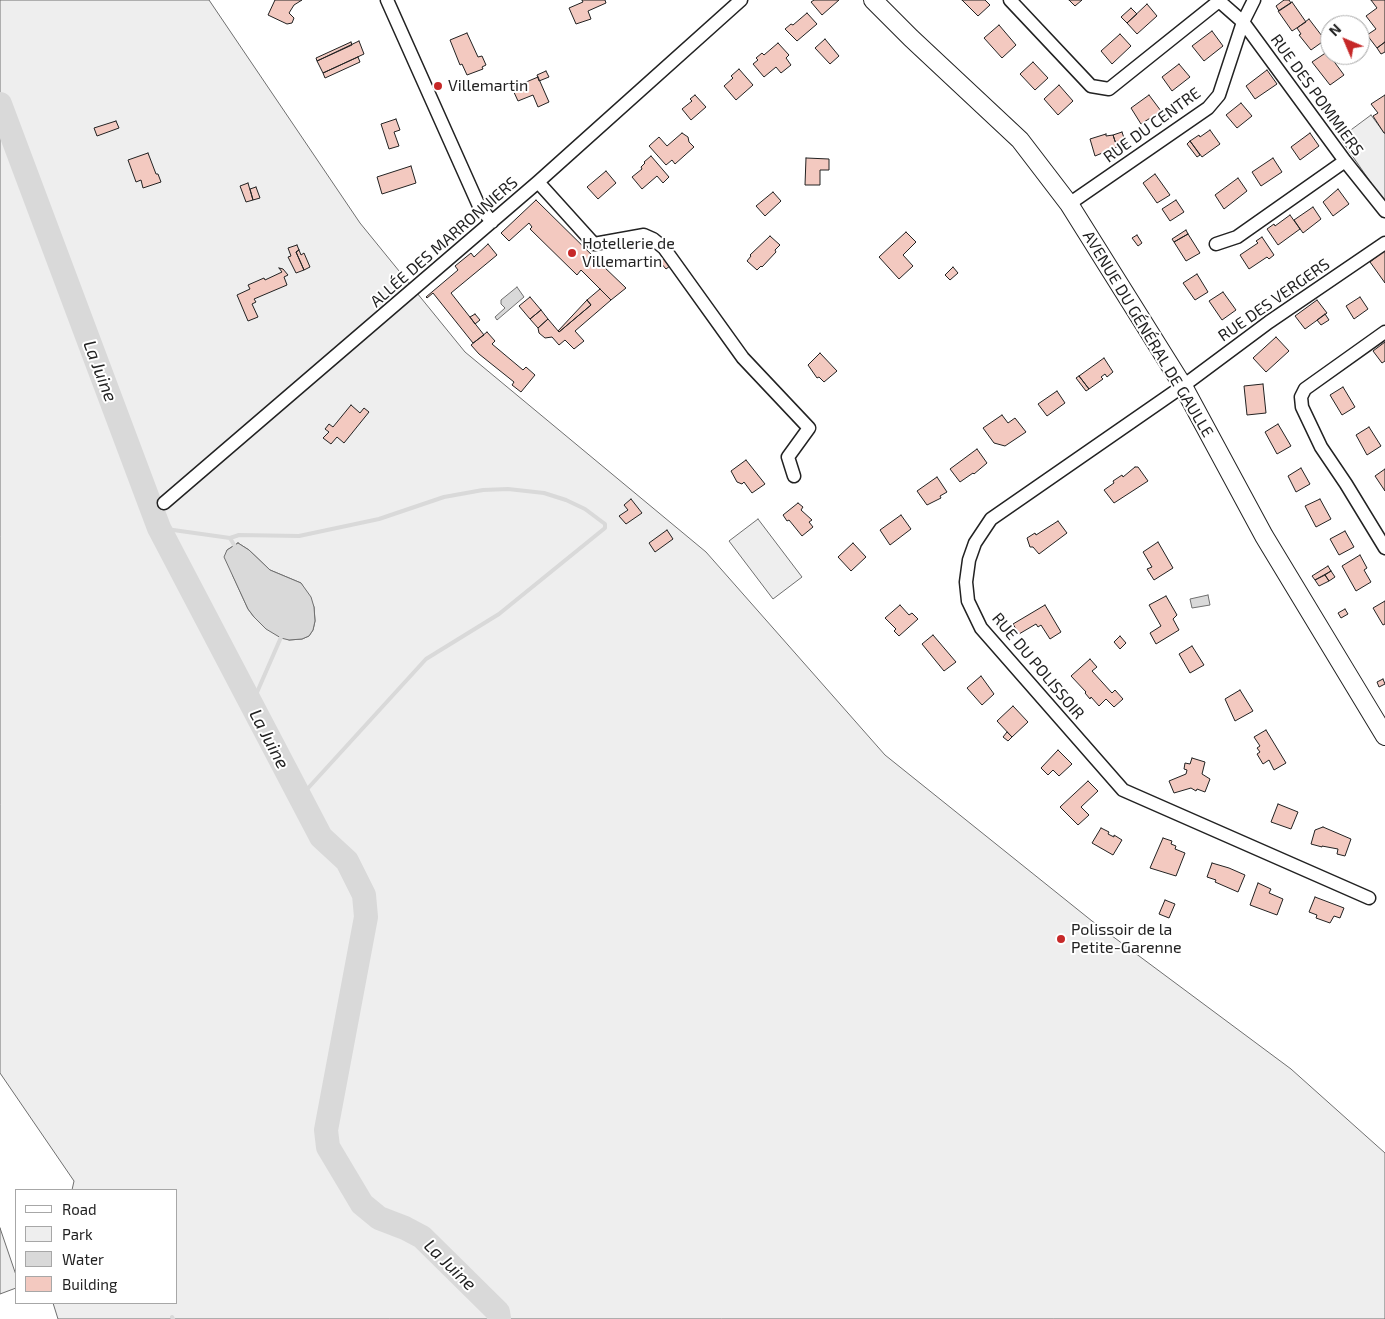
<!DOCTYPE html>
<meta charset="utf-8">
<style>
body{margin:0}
#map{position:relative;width:1385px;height:1319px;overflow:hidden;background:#fff;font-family:"Exo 2",sans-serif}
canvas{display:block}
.legend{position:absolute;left:15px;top:1189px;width:162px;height:115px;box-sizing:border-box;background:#fff;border:1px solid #a7a7a7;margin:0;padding:6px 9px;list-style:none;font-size:15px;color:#222}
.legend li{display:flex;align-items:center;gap:10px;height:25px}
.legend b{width:25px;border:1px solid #a7a7a7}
.north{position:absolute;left:1320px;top:15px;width:50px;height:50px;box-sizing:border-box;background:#fff;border:1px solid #a7a7a7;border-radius:50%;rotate:315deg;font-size:14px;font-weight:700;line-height:20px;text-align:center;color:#222}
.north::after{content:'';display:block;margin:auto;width:18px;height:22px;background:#c62828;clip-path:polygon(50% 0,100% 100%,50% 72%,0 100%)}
</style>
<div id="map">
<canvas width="1385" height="1319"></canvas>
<ul class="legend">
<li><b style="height:6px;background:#fff"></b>Road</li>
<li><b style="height:14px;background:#eee"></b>Park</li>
<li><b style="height:14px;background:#d9d9d9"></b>Water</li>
<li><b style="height:14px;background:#f3c9c0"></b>Building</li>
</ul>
<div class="north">N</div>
</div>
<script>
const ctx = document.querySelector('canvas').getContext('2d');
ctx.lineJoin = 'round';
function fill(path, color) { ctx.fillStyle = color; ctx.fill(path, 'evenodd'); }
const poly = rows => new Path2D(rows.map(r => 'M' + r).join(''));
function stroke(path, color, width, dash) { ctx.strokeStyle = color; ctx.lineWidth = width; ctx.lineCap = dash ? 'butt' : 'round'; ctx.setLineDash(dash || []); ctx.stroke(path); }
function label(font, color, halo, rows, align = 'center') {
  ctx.font = font + ' "Exo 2",sans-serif'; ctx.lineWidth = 4; ctx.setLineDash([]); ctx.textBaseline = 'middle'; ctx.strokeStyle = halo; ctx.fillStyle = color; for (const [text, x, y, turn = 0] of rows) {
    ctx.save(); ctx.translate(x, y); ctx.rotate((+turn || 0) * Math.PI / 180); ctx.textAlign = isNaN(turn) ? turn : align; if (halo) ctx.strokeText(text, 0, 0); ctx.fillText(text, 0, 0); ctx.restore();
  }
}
const green = poly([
 [0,0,209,0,360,223,465,352,706,552,885,755,1092,921,1291,1069,1385,1153,1385,1319,58,1319,53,1303,176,1303,176,1190,72,1190,74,1181,0,1073,0,0],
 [238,543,249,550,270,570,301,583,314,607,315,621,313,630,309,636,302,639,289,640,260,623,254,617,248,609,233,576,227,550,238,543],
 [1371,115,1385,134,1385,203,1340,138,1371,115],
 [758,519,802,577,773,599,729,541,758,519]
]);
fill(green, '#eee');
stroke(green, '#6f6f6f', 1);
const parking = poly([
 [0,1228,16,1275,16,1288,0,1294,0,1228]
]);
fill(parking, '#ededed');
stroke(parking, '#6f6f6f', 1);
const water = poly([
 [517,287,524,297,497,320,495,317,505,308,501,304,501,300,517,287],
 [238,543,249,550,270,570,301,583,311,597,314,607,315,621,313,630,309,636,302,639,289,640,281,638,266,629,254,617,248,609,224,557,227,550,238,543],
 [1208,595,1210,605,1192,608,1190,599,1208,595]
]);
fill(water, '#d9d9d9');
stroke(water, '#6f6f6f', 1);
stroke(poly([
 [159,528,230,538,239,535,299,536,379,519,444,497,483,490,508,489,544,493,566,500,585,509,605,524,605,528,499,614,426,659,300,797],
 [230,538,237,550],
 [251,706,282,635],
 [172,1317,173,1319]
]), '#d9d9d9', 4);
stroke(poly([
 [0,104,159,528,321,837,347,861,364,895,366,917,326,1130,328,1147,362,1204,379,1218,405,1228,422,1237,498,1312,499,1319]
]), '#d9d9d9', 24);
const building = poly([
 [275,0,302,0,294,5,289,13,294,18,292,23,287,24,268,15,275,0],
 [582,0,605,0,606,3,588,11,591,19,576,24,569,8,583,2,582,0],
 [814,0,839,0,822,15,811,2,814,0],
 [962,0,985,0,990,5,978,16,962,0],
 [1069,0,1082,0,1075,6,1069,0],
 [1284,0,1289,0,1291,3,1279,11,1276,6,1284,0],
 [1371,0,1385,0,1385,42,1377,48,1367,35,1376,29,1366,16,1377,8,1371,0],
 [1292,2,1306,22,1292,31,1278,11,1292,2],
 [1147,4,1157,16,1137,34,1127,23,1147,4],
 [1131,8,1137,14,1127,23,1121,17,1131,8],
 [807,13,817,24,797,41,785,29,791,24,793,25,807,13],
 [1309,19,1325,40,1311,50,1299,35,1301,34,1297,28,1309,19],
 [999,25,1016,45,1002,58,984,38,999,25],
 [1212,31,1223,46,1204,61,1192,46,1212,31],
 [467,33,478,57,482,56,486,65,482,67,483,69,467,75,462,64,460,65,450,40,467,33],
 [1120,34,1131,46,1112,64,1101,51,1120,34],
 [825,39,839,56,830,64,815,48,825,39],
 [359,41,364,54,323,73,317,61,359,41],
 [351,42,352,45,317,61,316,58,351,42],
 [1385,42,1385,52,1381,54,1377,48,1385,42],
 [778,43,789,55,786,58,791,65,781,73,776,67,764,77,753,64,758,60,756,58,762,53,764,55,778,43],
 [1327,52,1344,75,1330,85,1312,62,1327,52],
 [358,57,360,62,325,78,323,73,358,57],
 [1033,62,1048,78,1035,90,1020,74,1033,62],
 [1179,64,1190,77,1172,91,1162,77,1179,64],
 [739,69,753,85,736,100,724,86,733,78,731,76,739,69],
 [1267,70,1277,84,1255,99,1246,86,1267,70],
 [546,71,549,77,539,81,537,75,546,71],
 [538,77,549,102,538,107,533,95,518,101,512,88,538,77],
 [1059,85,1073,101,1058,115,1044,99,1059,85],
 [695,95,706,107,691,120,682,109,692,101,690,99,695,95],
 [1149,95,1161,111,1141,124,1131,108,1149,95],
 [1385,95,1385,133,1384,133,1373,116,1378,113,1371,104,1385,95],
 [1241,103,1252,116,1237,128,1226,115,1241,103],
 [396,119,400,130,394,132,399,146,389,149,381,124,396,119],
 [116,121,119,128,97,136,94,128,116,121],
 [1210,130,1220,144,1202,157,1190,141,1199,135,1200,137,1210,130],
 [1122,132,1126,144,1117,147,1113,135,1122,132],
 [682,133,688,137,689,142,694,147,675,164,672,160,666,165,649,146,659,137,667,146,682,133],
 [1310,133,1319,146,1300,160,1291,147,1310,133],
 [1106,134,1106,136,1113,135,1117,147,1095,156,1090,139,1106,134],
 [1190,141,1200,155,1197,157,1187,144,1190,141],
 [148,153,156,174,158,174,161,182,143,188,141,180,136,182,128,160,148,153],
 [651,156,669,177,663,183,657,176,642,189,632,177,642,169,641,167,645,163,644,162,651,156],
 [806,158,829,159,829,170,820,170,820,185,805,185,806,158],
 [1273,158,1282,172,1261,186,1252,172,1273,158],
 [411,166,416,183,382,194,377,177,411,166],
 [606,171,616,183,598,199,587,187,606,171],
 [1155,174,1170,195,1157,203,1143,183,1155,174],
 [1238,178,1247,191,1224,209,1215,195,1238,178],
 [248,183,253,200,246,202,240,186,248,183],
 [256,187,260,198,253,200,250,189,256,187],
 [1338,189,1349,204,1333,216,1323,202,1338,189],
 [773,192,781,201,765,216,756,206,773,192],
 [536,200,602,265,626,288,611,300,581,270,577,275,530,229,532,227,529,223,509,241,501,233,536,200],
 [1176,200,1184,212,1170,221,1162,209,1176,200],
 [1313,207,1321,219,1303,233,1294,220,1313,207],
 [1290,215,1300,229,1278,245,1267,229,1274,224,1275,226,1290,215],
 [1186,230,1188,234,1174,242,1172,239,1186,230],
 [906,232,916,242,903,255,913,266,899,279,879,257,906,232],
 [1188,234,1200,253,1186,261,1174,242,1188,234],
 [1137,235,1142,243,1138,246,1132,238,1137,235],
 [770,236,780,245,775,250,776,252,762,267,761,266,757,270,747,261,751,256,750,255,770,236],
 [1262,237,1274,255,1269,259,1267,257,1249,269,1240,255,1258,243,1256,241,1262,237],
 [488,244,497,255,451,293,484,335,473,343,433,293,427,298,426,297,458,270,455,266,471,253,474,257,488,244],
 [297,245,299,250,296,252,304,270,296,273,288,257,291,256,288,248,297,245],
 [299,250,301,255,304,253,310,267,304,270,296,252,299,250],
 [1384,251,1385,252,1385,283,1370,262,1384,251],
 [664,258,670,266,666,269,660,262,664,258],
 [953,267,958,273,950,280,945,275,953,267],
 [279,268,283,269,288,275,284,277,287,285,254,299,256,302,252,304,258,317,248,321,237,295,250,289,248,285,264,278,265,280,282,272,279,268],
 [1197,274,1208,292,1195,300,1183,283,1197,274],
 [600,289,611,300,575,331,584,341,574,349,565,340,559,345,552,337,545,338,539,333,538,328,548,319,559,332,591,305,587,300,600,289],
 [1223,292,1236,310,1222,320,1209,301,1223,292],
 [530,297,541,310,530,319,519,306,530,297],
 [1360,297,1368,309,1354,319,1346,306,1360,297],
 [587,300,591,305,559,332,558,331,587,300],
 [1317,300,1327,313,1305,329,1295,316,1317,300],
 [541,310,548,319,538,328,530,319,541,310],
 [475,314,480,320,475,324,470,317,475,314],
 [1325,314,1329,320,1321,325,1317,320,1325,314],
 [487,332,495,341,492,344,523,370,526,367,535,375,521,392,512,385,514,382,479,354,471,345,487,332],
 [1276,337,1289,351,1266,372,1253,358,1276,337],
 [1385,342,1385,361,1382,363,1373,351,1385,342],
 [820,353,837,371,824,382,819,377,817,378,808,365,820,353],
 [1104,358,1113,372,1107,377,1105,374,1101,377,1103,379,1089,389,1079,376,1104,358],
 [1079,376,1089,389,1086,391,1076,378,1079,376],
 [1263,384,1266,413,1247,415,1244,386,1263,384],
 [1343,387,1355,407,1342,415,1330,395,1343,387],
 [1057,391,1065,403,1047,416,1038,404,1057,391],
 [351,405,360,413,364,408,369,412,344,443,337,437,331,444,323,438,329,432,325,429,329,424,333,427,351,405],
 [1002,415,1008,423,1015,418,1026,432,1005,446,994,443,983,428,1002,415],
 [1278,424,1291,446,1277,454,1265,432,1278,424],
 [1369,427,1381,446,1367,455,1356,435,1369,427],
 [977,449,987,463,974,474,973,473,960,482,950,469,977,449],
 [746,460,765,484,752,493,744,482,742,484,737,482,731,471,746,460],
 [1135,467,1138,467,1148,481,1114,503,1104,490,1114,483,1113,481,1122,475,1123,477,1135,467],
 [1301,468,1310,484,1296,492,1288,476,1301,468],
 [1385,469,1385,491,1375,476,1385,469],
 [937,477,947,492,940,496,941,498,927,505,917,491,937,477],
 [631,499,642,513,626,524,619,516,628,510,624,505,631,499],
 [1320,499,1331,519,1316,527,1305,506,1320,499],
 [798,503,803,507,801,510,812,520,809,522,813,527,802,536,789,520,787,521,783,515,798,503],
 [901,515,911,529,890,545,880,530,901,515],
 [1058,521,1067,533,1039,554,1033,547,1030,547,1027,538,1035,533,1036,535,1058,521],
 [667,530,673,539,655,552,649,543,667,530],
 [1345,531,1354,547,1339,555,1330,539,1345,531],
 [1158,542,1173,568,1154,580,1147,569,1152,567,1143,552,1158,542],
 [853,543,866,557,851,571,838,557,853,543],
 [1360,555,1367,568,1364,570,1371,582,1356,591,1342,566,1360,555],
 [1328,566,1331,571,1315,580,1312,576,1328,566],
 [1331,571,1335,577,1329,581,1325,575,1331,571],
 [1325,575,1329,581,1319,586,1315,580,1325,575],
 [1166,596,1177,615,1173,619,1179,630,1156,644,1150,633,1161,626,1149,605,1166,596],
 [1385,601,1385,624,1383,625,1373,608,1385,601],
 [900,605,909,615,912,613,918,619,899,636,894,631,896,629,885,618,900,605],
 [1045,605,1061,632,1050,639,1041,625,1038,627,1036,624,1019,634,1013,624,1045,605],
 [1345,609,1348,614,1341,618,1338,613,1345,609],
 [933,635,956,662,944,671,922,644,933,635],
 [1120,636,1126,643,1120,649,1114,642,1120,636],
 [1192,646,1204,665,1190,673,1179,654,1192,646],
 [1090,659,1097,667,1092,671,1112,693,1115,690,1123,699,1114,707,1106,699,1099,706,1091,697,1090,699,1085,693,1086,692,1071,676,1090,659],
 [981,676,994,694,982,705,967,688,981,676],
 [1383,679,1385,684,1379,687,1377,682,1383,679],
 [1240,690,1253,711,1235,721,1225,699,1240,690],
 [1013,706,1028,722,1012,737,997,721,1013,706],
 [1266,730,1286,763,1274,770,1269,760,1263,764,1257,754,1260,752,1257,748,1260,746,1254,737,1266,730],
 [1007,732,1012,737,1008,741,1003,737,1007,732],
 [1058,750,1072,764,1059,776,1053,770,1048,775,1041,768,1058,750],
 [1192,758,1205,762,1202,774,1210,779,1205,792,1197,789,1196,791,1191,788,1174,793,1169,781,1186,774,1187,770,1184,769,1185,763,1190,764,1192,758],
 [1088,781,1098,791,1081,807,1089,815,1078,825,1060,807,1088,781],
 [1278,804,1298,812,1291,829,1271,822,1278,804],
 [1323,827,1351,839,1345,856,1337,854,1338,849,1322,846,1322,847,1311,844,1315,830,1323,827],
 [1101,828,1109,832,1108,834,1114,837,1114,835,1122,840,1113,855,1092,843,1101,828],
 [1163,838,1172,841,1171,844,1176,846,1175,849,1185,853,1176,876,1150,868,1163,838],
 [1212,863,1229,868,1245,875,1238,892,1215,882,1216,880,1207,877,1212,863],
 [1258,883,1271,889,1269,893,1283,899,1277,915,1250,905,1258,883],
 [1315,897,1344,908,1340,918,1334,916,1330,923,1316,918,1317,915,1309,912,1315,897],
 [1165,900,1175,904,1169,918,1159,914,1165,900]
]);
fill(building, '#f3c9c0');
stroke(building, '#222', 1);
const minor = poly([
 [387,0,479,206,492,222],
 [1010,0,1091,86,1109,89,1219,1],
 [1218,0,1243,22,1345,161,1385,211],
 [538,182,594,244,644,235,653,239,664,248,743,358,809,428,788,457,794,476],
 [1069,204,1208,108,1219,95,1243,22,1254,0],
 [1216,244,1237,237,1345,161],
 [1385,332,1305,389,1301,397,1302,407,1321,447,1346,484,1385,548],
 [164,503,538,182,741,0],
 [1369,898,1123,790,981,628,968,601,966,582,969,560,975,543,991,519,1183,386,1269,322,1385,243]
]);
const secondary = poly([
 [873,0,911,38,1020,140,1069,204,1183,386,1264,536,1385,736]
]);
stroke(minor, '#222', 15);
stroke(secondary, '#222', 20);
stroke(minor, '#fff', 12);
stroke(secondary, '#fff', 18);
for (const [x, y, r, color] of [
 [438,86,5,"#c62828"],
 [572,253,5,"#c62828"],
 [1061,939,5,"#c62828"]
]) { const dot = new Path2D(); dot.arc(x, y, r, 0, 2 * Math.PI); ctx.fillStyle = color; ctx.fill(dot); stroke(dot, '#fff', 2); }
label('16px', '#222', '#fff', [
 ["Villemartin",448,86],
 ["Hotellerie de",582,244],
 ["Villemartin",582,262],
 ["Polissoir de la",1071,930],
 ["Petite-Garenne",1071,948]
], 'left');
label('16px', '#222', '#fff', [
 ["RUE DES POMMIERS",1317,95,54],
 ["RUE DU CENTRE",1152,125,-36],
 ["ALLÉE DES MARRONNIERS",444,242,-41],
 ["RUE DES VERGERS",1274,300,-35],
 ["AVENUE DU GÉNÉRAL DE GAULLE",1148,334,59],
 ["RUE DU POLISSOIR",1038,666,50]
]);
label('italic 18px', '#222', '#fff', [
 ["La Juine",100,371,69],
 ["La Juine",269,739,62],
 ["La Juine",450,1265,44]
]);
</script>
